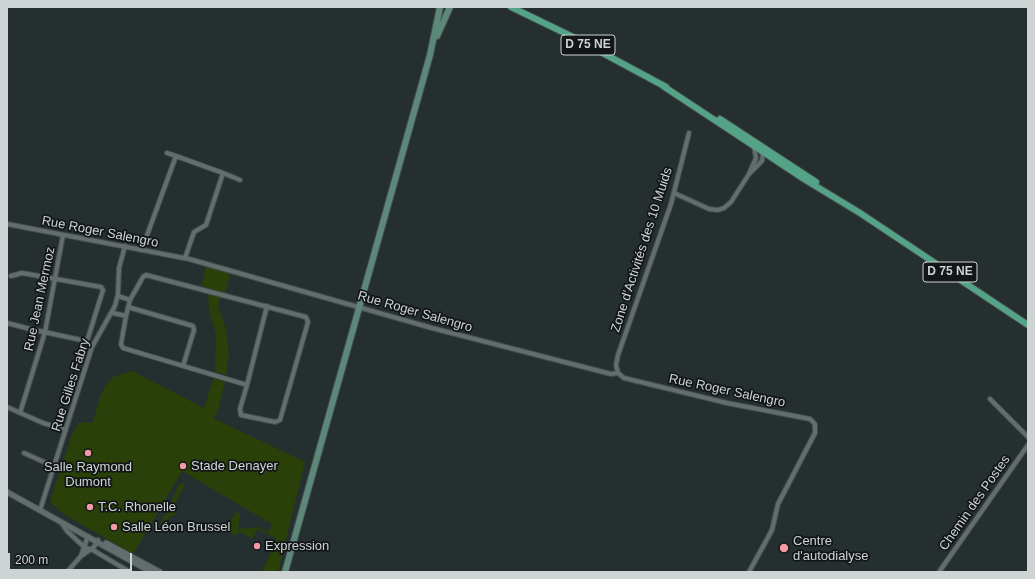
<!DOCTYPE html>
<meta charset="utf-8">
<style>
body{margin:0}
#map{position:relative;width:1035px;height:579px;overflow:hidden;background:#262f2f;font-family:Helvetica,sans-serif}
canvas{display:block}
.frame{position:absolute;inset:0;border:8px solid #ced3d3;pointer-events:none}
.scale{position:absolute;left:8px;top:553px;width:124px;height:18px;box-sizing:border-box;border:2px solid #ced3d3;border-top:0;padding-left:5px;font-size:12px;line-height:14px;white-space:nowrap;color:#ced3d3;-webkit-text-stroke:3px #121616;paint-order:stroke}
</style>
<div id="map">
<canvas width="1035" height="579"></canvas>
<div class="frame"></div>
<div class="scale">200 m</div>
</div>
<script>
const ctx = document.querySelector('canvas').getContext('2d');
ctx.lineJoin = 'round';
function fill(path, color) { ctx.fillStyle = color; ctx.fill(path, 'evenodd'); }
const poly = rows => new Path2D(rows.map(r => 'M' + r).join(''));
function stroke(path, color, width, dash) { ctx.strokeStyle = color; ctx.lineWidth = width; ctx.lineCap = dash ? 'butt' : 'round'; ctx.setLineDash(dash || []); ctx.stroke(path); }
function label(font, color, halo, rows, align = 'center') {
  ctx.font = font + ' Helvetica,sans-serif'; ctx.lineWidth = 3.5; ctx.setLineDash([]); ctx.textBaseline = 'middle'; ctx.strokeStyle = halo; ctx.fillStyle = color; for (const [text, x, y, turn = 0] of rows) {
    ctx.save(); ctx.translate(x, y); ctx.rotate((+turn || 0) * Math.PI / 180); ctx.textAlign = isNaN(turn) ? turn : align; if (halo) ctx.strokeText(text, 0, 0); ctx.fillText(text, 0, 0); ctx.restore();
  }
}
fill(poly([
 [206,266,231,272,225,293,201,286],
 [208,293,221,296,218,306,226,329,229,353,226,375,215,372,216,334,209,311],
 [132,371,204,408,214,377,225,381,217,414,213,418,305,462,278,572,262,572,277,539,258,529,252,539,239,531,236,536,226,530,236,512,240,514,238,529,258,527,268,532,272,524,182,471,133,554,62,513,50,502,71,437,78,423,93,422,100,397,105,386,113,377],
 [182,483,185,484,175,504,175,515,169,517,165,522,160,525,178,486]
]), '#2a4009');
const minor = poly([
 [167,153,176,156],
 [223,173,240,180],
 [749,174,762,161,763,151],
 [674,193,709,209,718,210,724,208,731,202,749,174,756,158,754,147],
 [7,224,189,259,432,328,611,374,618,373,624,378,727,403,810,419,815,424,815,433,778,504,772,530,749,572],
 [142,249,176,156,223,173,206,225,194,232,185,258],
 [128,307,193,326,194,330,183,366],
 [113,313,126,316,130,300,118,296],
 [126,316,121,344,123,348,247,385,240,409,241,415,275,422,280,420,308,322,306,317,146,275,143,277,130,300],
 [7,323,30,329,86,341,88,338,103,290,101,287,22,273,11,276],
 [618,373,616,365,618,355,671,204,689,133],
 [247,385,267,306],
 [990,399,1028,437],
 [7,407,43,423,66,430],
 [20,413,45,332,63,235],
 [24,453,55,467],
 [40,510,92,347,115,306,118,294,119,268,125,246],
 [61,522,67,531,82,545,90,550],
 [91,549,130,572],
 [81,556,88,536],
 [67,572,81,556,94,547,98,540],
 [939,572,1028,445]
]);
const tertiary = poly([
 [7,492,151,572],
 [106,543,160,572]
]);
const secondary = poly([
 [437,36,450,7],
 [285,572,430,55,440,7]
]);
const primary = poly([
 [511,7,573,37,666,87],
 [663,86,804,179,860,213,1028,325],
 [720,119,816,182]
]);
stroke(minor, '#444c4c', 6);
stroke(tertiary, '#444c4c', 7);
stroke(secondary, '#444c4c', 8);
stroke(primary, '#444c4c', 8);
stroke(minor, '#636d6d', 4);
stroke(tertiary, '#636d6d', 5);
stroke(secondary, '#5c8879', 6);
stroke(primary, '#55a386', 6);
for (const [x, y, r, color] of [
 [88,453,4,"#f39aa7"],
 [183,466,4,"#f39aa7"],
 [90,507,4,"#f39aa7"],
 [114,527,4,"#f39aa7"],
 [257,546,4,"#f39aa7"],
 [784,548,5,"#f39aa7"]
]) { const dot = new Path2D(); dot.arc(x, y, r, 0, 2 * Math.PI); ctx.fillStyle = color; ctx.fill(dot); stroke(dot, '#121616', 1.5); }
for (const [x, y, w] of [
 [588,45,54],
 [950,272,54]
]) { const box = new Path2D(); box.roundRect(x - w / 2, y - 10, w, 20, 3); ctx.fillStyle = '#121616'; ctx.fill(box); stroke(box, '#ced3d3', 1); }
label('bold 12px', '#ced3d3', null, [
 ["D 75 NE",588,45],
 ["D 75 NE",950,272]
]);
label('13px', '#ced3d3', '#121616', [
 ["Rue Roger Salengro",100,232,11],
 ["Zone d'Activités des 10 Muids",642,250,-72],
 ["Rue Jean Mermoz",40,299,-78],
 ["Rue Roger Salengro",415,312,16],
 ["Rue Gilles Fabry",71,385,-72],
 ["Rue Roger Salengro",727,391,12],
 ["Chemin des Postes",975,503,-55]
]);
label('13px', '#ced3d3', '#121616', [
 ["Stade Denayer",191,466],
 ["Salle Raymond",88,467,"center"],
 ["Dumont",88,482,"center"],
 ["T.C. Rhonelle",98,507],
 ["Salle Léon Brussel",122,527],
 ["Centre",793,541],
 ["d'autodialyse",793,556],
 ["Expression",265,546]
], 'left');
</script>
